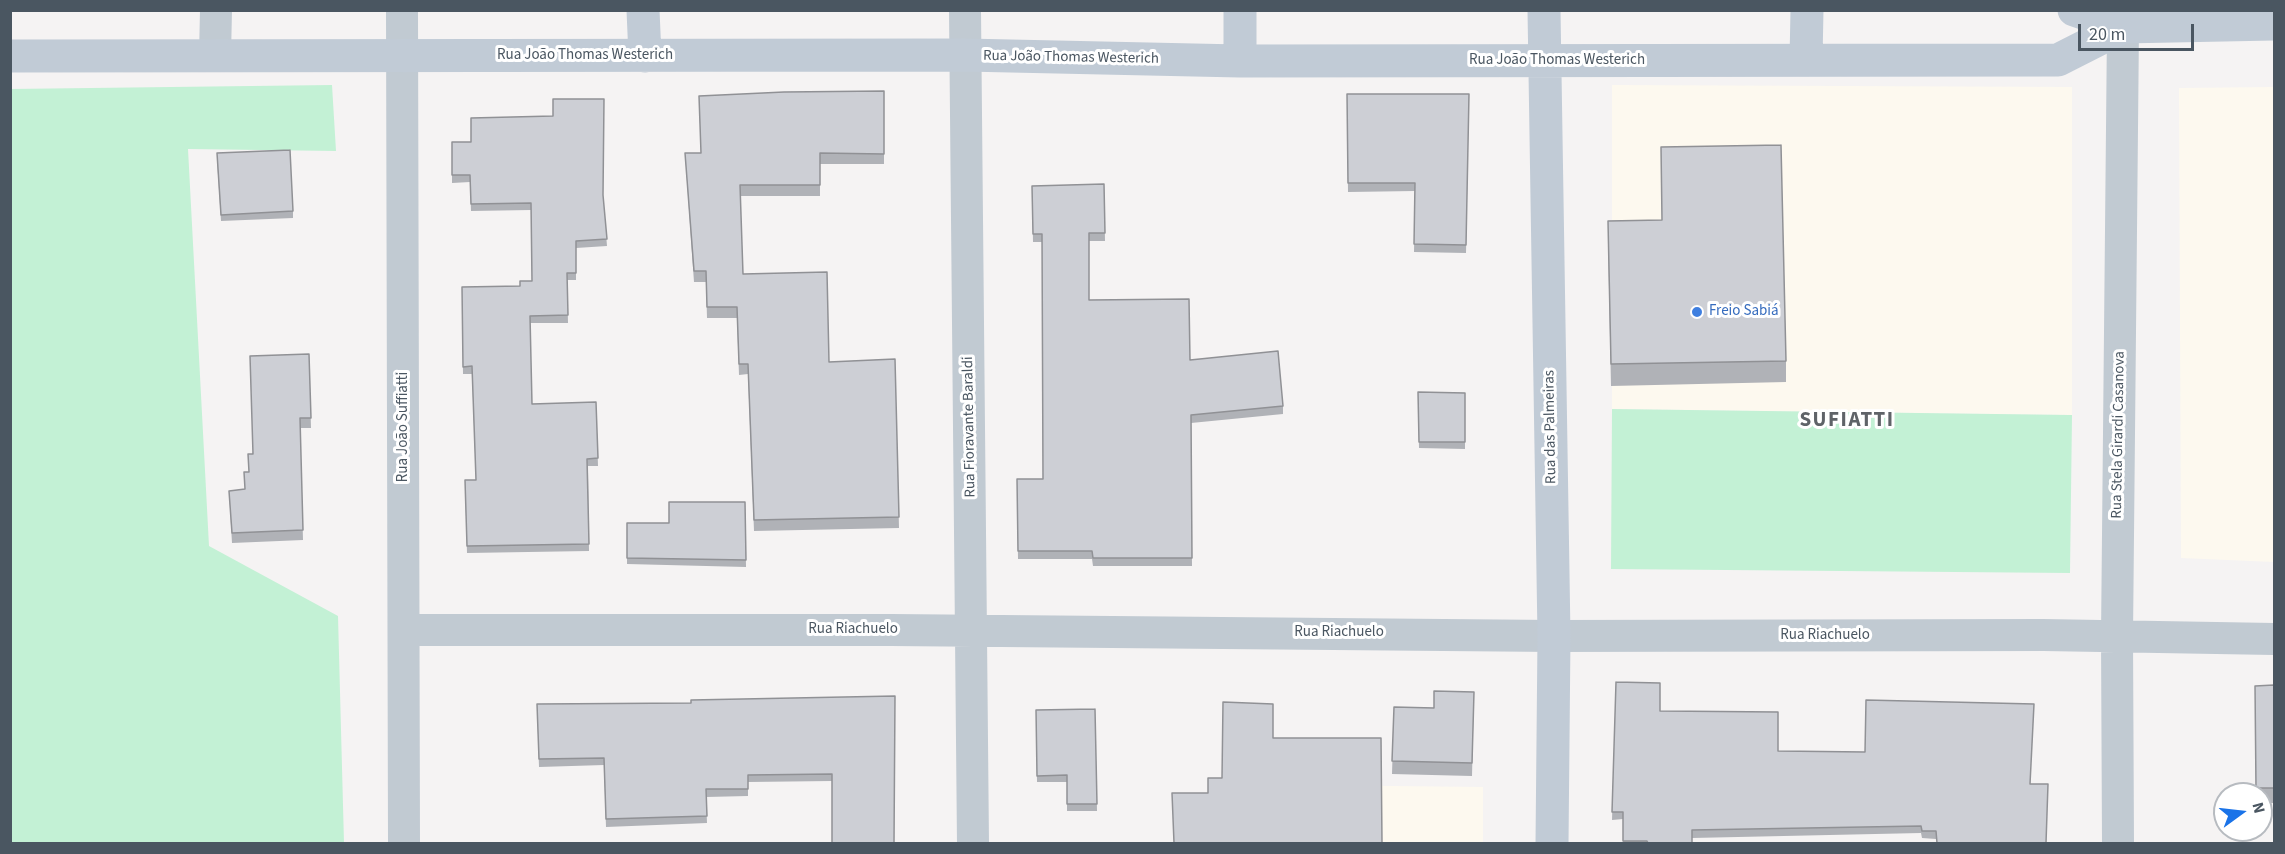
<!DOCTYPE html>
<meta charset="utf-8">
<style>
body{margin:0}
#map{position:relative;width:2285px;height:854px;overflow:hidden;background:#f5f3f3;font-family:"Source Sans 3",sans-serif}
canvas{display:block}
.frame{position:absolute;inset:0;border:12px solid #4a5661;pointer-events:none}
.north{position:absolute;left:2213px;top:782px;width:60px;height:60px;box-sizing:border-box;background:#fff;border:2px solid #b7bbc0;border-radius:50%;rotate:75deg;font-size:16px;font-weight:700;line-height:24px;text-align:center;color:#4a5661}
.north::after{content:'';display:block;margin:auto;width:21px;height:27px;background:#1a73e8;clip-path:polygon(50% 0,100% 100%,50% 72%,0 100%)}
.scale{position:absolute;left:2078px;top:24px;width:116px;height:27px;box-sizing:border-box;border:3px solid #4a5661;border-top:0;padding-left:8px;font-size:18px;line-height:21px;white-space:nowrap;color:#4a5661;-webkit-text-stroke:4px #fff;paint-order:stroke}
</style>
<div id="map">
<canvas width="2285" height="854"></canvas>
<div class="frame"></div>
<div class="north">N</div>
<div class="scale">20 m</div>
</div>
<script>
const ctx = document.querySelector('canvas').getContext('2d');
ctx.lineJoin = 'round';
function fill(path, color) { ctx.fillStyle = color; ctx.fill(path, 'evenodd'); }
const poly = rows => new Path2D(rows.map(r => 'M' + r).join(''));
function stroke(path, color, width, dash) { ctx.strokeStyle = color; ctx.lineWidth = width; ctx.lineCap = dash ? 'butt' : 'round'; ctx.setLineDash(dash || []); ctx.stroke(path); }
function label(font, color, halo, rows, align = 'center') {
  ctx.font = font + ' "Source Sans 3",sans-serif'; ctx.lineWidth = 6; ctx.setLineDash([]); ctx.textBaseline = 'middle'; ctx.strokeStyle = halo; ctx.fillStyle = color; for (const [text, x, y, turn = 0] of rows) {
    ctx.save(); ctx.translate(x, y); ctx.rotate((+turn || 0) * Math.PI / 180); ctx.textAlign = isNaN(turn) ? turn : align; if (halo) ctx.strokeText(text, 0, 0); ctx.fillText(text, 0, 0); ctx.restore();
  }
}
fill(poly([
 [1612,85,2072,87,2072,415,1612,409],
 [2274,87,2274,562,2181,558,2179,88],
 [1300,785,1483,787,1483,843,1300,844]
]), '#fdf9ef');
fill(poly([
 [332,85,336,151,188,149,209,546,338,616,344,843,11,843,10,89],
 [1612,409,2072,415,2070,573,1611,569]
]), '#c3f1d5');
stroke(poly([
 [402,10,404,844],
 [965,10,973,844],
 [215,56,216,10],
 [404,630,891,630,1554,636,2043,635,2274,639],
 [2118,844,2117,636,2123,27]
]), '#c1cad2', 32);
stroke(poly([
 [643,10,645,56],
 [1544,10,1554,636,1552,844],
 [2074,10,2123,27,2274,24],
 [10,56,965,55,1240,61,2058,60,2123,27],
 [1806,60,1807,10],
 [1240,61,1240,10]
]), '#c1cbd6', 33);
fill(poly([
 [884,91,884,164,820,164,820,196,740,196,743,274,829,362,895,359,899,528,754,531,748,374,739,375,737,318,707,318,706,282,694,282,685,153,701,153,699,96],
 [1347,94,1469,94,1466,253,1414,252,1415,191,1348,192],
 [452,142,603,196,607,246,576,248,576,280,567,280,568,323,530,323,532,404,596,402,598,466,588,466,589,551,467,553,465,480,476,480,472,374,463,374,462,287,520,286,532,281,531,210,471,211,470,182,452,183],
 [1661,147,1786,361,1786,382,1611,386,1608,242,1662,220],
 [217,160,293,211,293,218,221,221],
 [1104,184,1105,241,1089,241,1089,300,1190,360,1283,406,1283,414,1191,423,1192,566,1093,566,1092,559,1018,559,1017,479,1043,479,1042,242,1033,242,1032,186],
 [309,354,311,428,300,428,303,540,232,543,229,491,245,489,249,472,248,454,252,454],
 [1418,392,1465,393,1465,449,1419,448],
 [745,502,746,567,627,564,627,523,669,523],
 [1616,682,1660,711,1778,751,1865,752,2034,704,1936,839,1922,838,1921,833,1692,838,1692,843,1623,843,1623,819,1612,820],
 [2274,685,2274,803,2261,803,2261,794,2256,794,2255,686],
 [1474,692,1472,776,1392,774,1394,707,1434,708],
 [895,696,832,781,748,782,748,796,706,797,707,823,606,827,604,765,539,767,537,704,691,703],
 [1095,709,1097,811,1067,811,1067,782,1037,782,1036,710]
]), '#b0b2b7');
const building = poly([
 [884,91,884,154,820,153,820,185,740,185,743,274,827,272,829,362,895,359,899,517,754,520,748,364,739,364,737,307,707,307,706,271,694,271,685,153,701,153,699,96,784,92,884,91],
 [1347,94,1469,94,1466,245,1414,244,1415,183,1348,183,1347,94],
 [553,99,604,99,603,195,607,239,576,241,576,273,567,273,568,315,530,316,532,404,596,402,598,458,587,459,589,544,467,546,465,480,476,480,472,366,463,367,462,287,520,286,520,281,532,281,531,203,471,204,470,175,452,175,452,142,471,142,471,118,553,116,553,99],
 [1781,145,1786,361,1611,364,1608,221,1662,220,1661,147,1781,145],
 [290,150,293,211,221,215,217,153,290,150],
 [1104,184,1105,233,1089,233,1089,300,1189,299,1190,360,1278,351,1283,406,1191,415,1192,558,1093,558,1092,551,1018,551,1017,479,1043,479,1042,234,1033,234,1032,186,1104,184],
 [309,354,311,418,300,418,303,530,232,533,229,491,245,489,244,472,249,472,248,454,253,454,250,356,309,354],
 [1418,392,1465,393,1465,442,1419,442,1418,392],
 [669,502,745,502,746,560,627,558,627,523,669,523,669,502],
 [1616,682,1660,683,1660,711,1778,712,1778,751,1865,752,1866,700,2034,704,2030,784,2048,784,2046,843,1937,843,1936,831,1922,831,1921,826,1692,830,1692,843,1648,843,1647,841,1623,841,1623,812,1612,812,1616,682],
 [2274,685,2274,788,2256,788,2255,686,2274,685],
 [1434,691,1474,692,1472,763,1392,761,1394,707,1434,708,1434,691],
 [895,696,894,843,832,843,832,774,748,775,748,789,706,789,707,816,606,819,604,758,539,759,537,704,691,703,691,700,895,696],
 [1223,702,1273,704,1273,738,1381,738,1382,843,1174,843,1172,793,1208,793,1208,778,1222,778,1223,702],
 [1095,709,1097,804,1067,804,1067,775,1037,776,1036,710,1095,709]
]);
fill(building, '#cdcfd5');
stroke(building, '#909195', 1.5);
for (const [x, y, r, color] of [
 [1697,312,6,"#3f7fe0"]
]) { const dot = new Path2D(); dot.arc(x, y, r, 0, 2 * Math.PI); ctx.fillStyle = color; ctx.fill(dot); stroke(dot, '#fff', 2); }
label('15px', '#4a5661', '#fff', [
 ["Rua João Thomas Westerich",585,56],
 ["Rua João Thomas Westerich",1071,58,1],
 ["Rua João Thomas Westerich",1557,61],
 ["Rua João Suffiatti",404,427,-90],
 ["Rua Fioravante Baraldi",970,427,-91],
 ["Rua das Palmeiras",1551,427,-91],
 ["Rua Stela Girardi Casanova",2119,435,-89],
 ["Rua Riachuelo",853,630],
 ["Rua Riachuelo",1339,633],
 ["Rua Riachuelo",1825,636]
]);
label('15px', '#366cbe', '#fff', [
 ["Freio Sabiá",1709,312]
], 'left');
ctx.letterSpacing = '1.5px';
label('bold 21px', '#5f6368', '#fff', [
 ["SUFIATTI",1847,421]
]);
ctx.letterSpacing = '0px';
</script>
